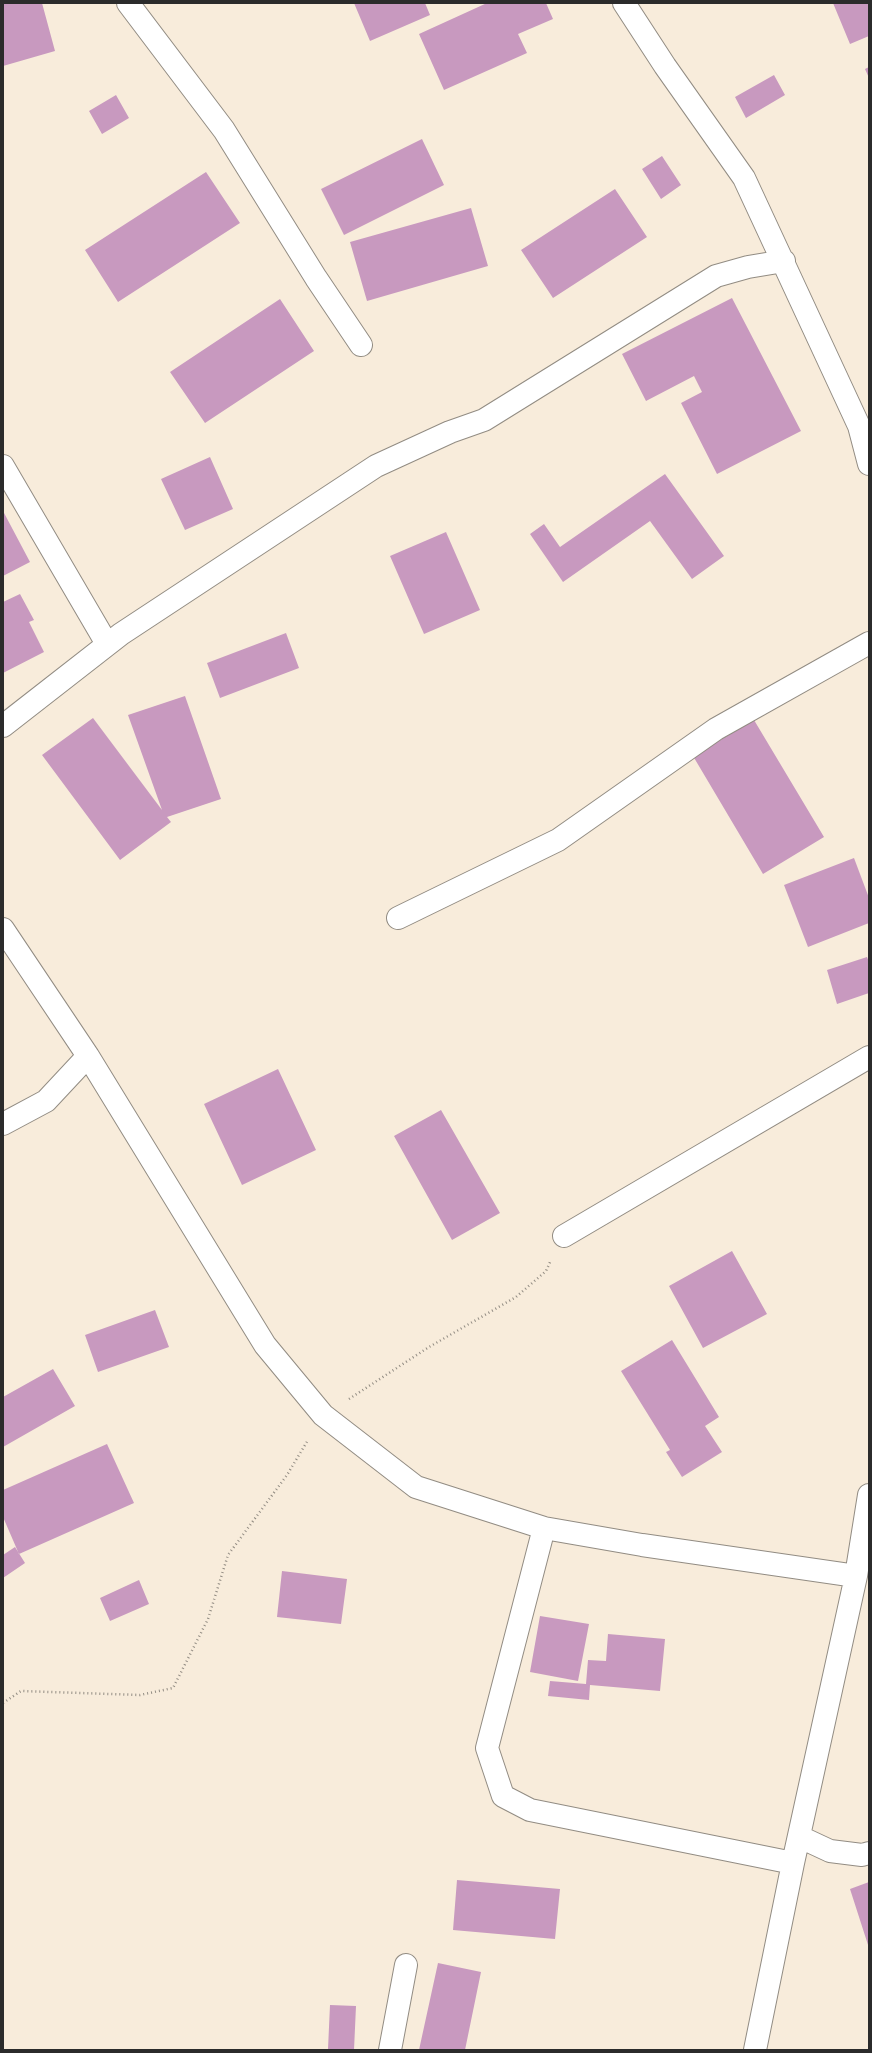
<!DOCTYPE html>
<style>
body{margin:0}
#map{position:relative;width:872px;height:2053px;overflow:hidden;background:#f8ecdb;font-family:"Architects Daughter",sans-serif}
canvas{display:block}
.frame{position:absolute;inset:0;border:4px solid #2b2b2b;pointer-events:none}
</style>
<div id="map">
<canvas width="872" height="2053"></canvas>
<div class="frame"></div>
</div>
<script>
const ctx = document.querySelector('canvas').getContext('2d');
ctx.lineJoin = 'round';
function fill(path, color) { ctx.fillStyle = color; ctx.fill(path, 'evenodd'); }
const poly = rows => new Path2D(rows.map(r => 'M' + r).join(''));
function stroke(path, color, width, dash) { ctx.strokeStyle = color; ctx.lineWidth = width; ctx.lineCap = dash ? 'butt' : 'round'; ctx.setLineDash(dash || []); ctx.stroke(path); }
fill(poly([
 [3,3,42,3,55,51,3,66],
 [354,3,425,3,430,15,370,41],
 [487,3,546,3,553,19,518,34,527,53,444,90,419,34],
 [833,3,869,3,869,36,850,44],
 [869,67,869,78,865,69],
 [774,75,785,95,746,118,735,97],
 [116,95,129,118,102,134,89,111],
 [422,139,444,185,344,235,321,189],
 [662,156,681,185,661,199,642,169],
 [206,172,240,223,118,302,85,250],
 [615,189,647,237,553,298,521,250],
 [471,208,488,266,367,301,350,242],
 [732,298,801,431,717,474,681,403,702,392,694,376,646,401,622,354],
 [280,299,314,351,205,423,170,372],
 [210,457,233,509,185,530,161,479],
 [665,474,724,556,692,579,650,521,563,582,530,534,544,524,560,547],
 [3,511,30,562,3,576],
 [446,532,480,610,424,634,390,556],
 [20,594,34,620,29,622,44,652,3,673,3,602],
 [286,633,299,668,220,698,207,663],
 [185,696,221,799,167,817,171,822,120,860,42,755,93,718,162,810,128,715],
 [754,720,824,837,763,874,693,756],
 [854,858,869,898,869,923,808,947,784,885],
 [867,957,869,962,869,993,837,1004,827,970],
 [278,1069,316,1150,242,1185,204,1104],
 [441,1110,500,1213,452,1240,394,1136],
 [732,1251,767,1314,703,1348,669,1286],
 [155,1310,169,1347,98,1372,85,1335],
 [672,1340,719,1417,705,1426,722,1452,682,1477,666,1452,670,1450,621,1371],
 [53,1369,75,1406,3,1447,3,1397],
 [107,1444,134,1503,19,1554,3,1517,3,1490],
 [15,1547,25,1563,3,1578,3,1555],
 [282,1571,347,1579,341,1624,277,1617],
 [139,1580,149,1604,110,1621,100,1598],
 [540,1616,589,1624,578,1681,530,1672],
 [608,1634,665,1639,660,1691,590,1685,589,1700,548,1696,550,1681,586,1684,588,1660,606,1661],
 [457,1880,560,1889,555,1939,453,1930],
 [869,1882,869,1948,850,1889],
 [438,1963,481,1972,465,2050,419,2050],
 [330,2005,356,2006,354,2050,328,2049]
]), '#c899bf');
const minor = poly([
 [128,3,224,130,316,278,361,345],
 [624,3,665,66,744,178,859,426,869,464],
 [3,466,107,644],
 [3,726,121,634,376,466,450,432,484,420,716,276,748,267,784,261],
 [398,918,558,840,716,729,869,643],
 [3,929,88,1056,265,1345,323,1415,416,1487,544,1528,642,1545,856,1576],
 [3,1124,46,1101,88,1056],
 [564,1236,869,1057],
 [544,1528,487,1748,503,1796,530,1810,793,1863],
 [800,1837,830,1851,862,1855,869,1853],
 [390,2050,406,1965],
 [755,2050,793,1863,856,1576,869,1495]
]);
stroke(minor, '#928c83', 24);
stroke(poly([
 [349,1399,429,1347,516,1297,546,1271,551,1260],
 [3,1703,21,1691,140,1695,173,1688,208,1619,228,1555,287,1475,308,1440]
]), '#928c83', 2.5, [1, 3]);
stroke(minor, '#fff', 22);
</script>
